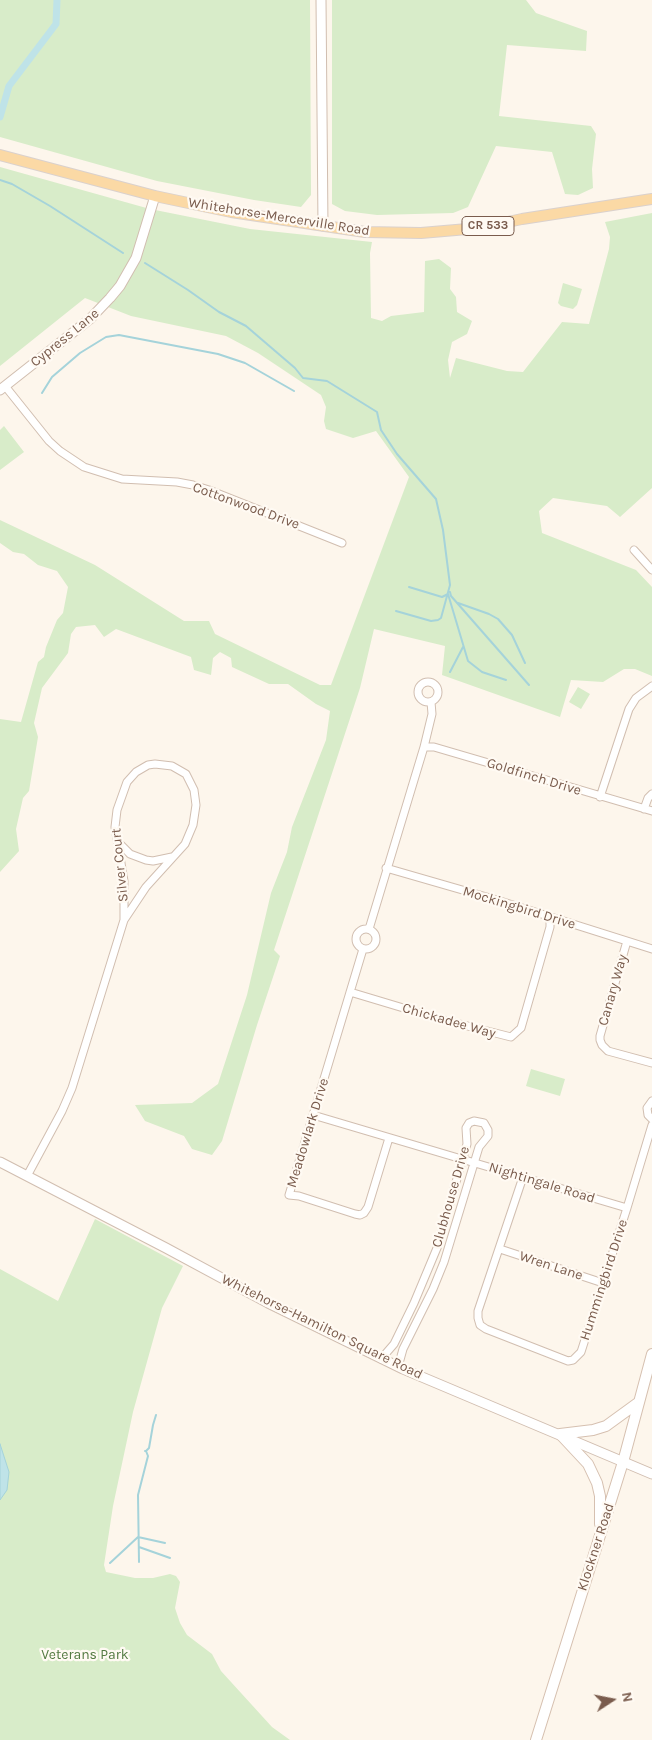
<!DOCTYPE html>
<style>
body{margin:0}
#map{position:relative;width:652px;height:1740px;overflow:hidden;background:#fdf6ec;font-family:Karla,sans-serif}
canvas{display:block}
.north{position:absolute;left:587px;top:1675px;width:50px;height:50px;-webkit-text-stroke:4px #fffaf3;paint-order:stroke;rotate:79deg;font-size:14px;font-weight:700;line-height:20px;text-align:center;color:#7a5c4d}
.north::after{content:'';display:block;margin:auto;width:18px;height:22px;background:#7a5c4d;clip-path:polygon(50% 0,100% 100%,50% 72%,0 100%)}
</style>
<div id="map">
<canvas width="652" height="1740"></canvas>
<div class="north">N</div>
</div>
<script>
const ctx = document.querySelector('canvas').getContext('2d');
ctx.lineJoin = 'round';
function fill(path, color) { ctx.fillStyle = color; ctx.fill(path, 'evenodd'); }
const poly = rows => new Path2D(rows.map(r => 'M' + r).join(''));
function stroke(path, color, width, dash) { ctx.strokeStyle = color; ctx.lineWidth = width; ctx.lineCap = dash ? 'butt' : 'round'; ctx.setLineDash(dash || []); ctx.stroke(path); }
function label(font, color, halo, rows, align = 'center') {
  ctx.font = font + ' Karla,sans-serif'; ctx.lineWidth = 4.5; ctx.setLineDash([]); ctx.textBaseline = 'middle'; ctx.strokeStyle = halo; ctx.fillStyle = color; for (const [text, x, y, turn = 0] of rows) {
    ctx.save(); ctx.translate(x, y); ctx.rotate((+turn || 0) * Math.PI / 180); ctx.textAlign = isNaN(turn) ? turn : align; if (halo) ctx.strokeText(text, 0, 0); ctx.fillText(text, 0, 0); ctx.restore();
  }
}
fill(poly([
 [0,0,310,0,311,195,301,207,254,200,157,181,0,137],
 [332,0,526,0,536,13,587,31,586,51,507,45,499,116,591,126,596,134,592,169,593,188,578,195,565,194,552,152,496,146,468,207,453,213,377,215,345,211,332,204],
 [0,167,150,209,250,229,372,242,370,253,371,318,382,321,391,316,424,312,425,261,439,259,451,268,450,289,456,297,457,312,472,321,467,334,452,342,448,360,450,378,456,358,507,371,523,372,562,322,589,324,609,249,610,237,605,222,652,213,652,488,620,517,607,506,553,498,539,511,542,533,636,570,652,587,652,676,635,669,624,669,603,682,571,680,560,717,442,675,445,646,374,629,360,688,274,950,280,956,257,1025,222,1141,212,1155,192,1149,184,1136,145,1121,135,1105,192,1103,218,1084,247,995,271,893,287,852,292,827,326,740,330,711,316,704,288,684,269,684,232,667,231,658,220,652,213,658,211,675,194,670,191,657,116,629,104,637,95,625,76,627,71,634,68,653,42,688,34,723,38,737,29,791,23,798,16,829,19,851,0,872,0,719,21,722,38,662,44,657,46,647,57,620,63,613,68,587,57,571,38,565,24,554,13,552,0,543,0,520,95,565,184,621,209,621,215,634,320,685,331,685,409,477,376,431,353,438,326,429,324,421,326,407,321,395,258,353,226,336,131,316,85,298,0,366],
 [563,283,582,289,577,305,573,309,561,306,558,303],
 [4,426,24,452,0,470,0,430],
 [578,687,590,694,581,709,569,702],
 [531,1069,565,1079,560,1096,526,1086],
 [95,1219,183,1266,162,1308,133,1412,113,1506,104,1565,106,1572,135,1578,153,1578,170,1574,176,1576,180,1582,175,1608,180,1623,187,1635,212,1654,221,1671,272,1727,290,1740,0,1740,0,1269,58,1301]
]), '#d8ecc9');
const water = poly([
 [0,1444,9,1472,7,1490,0,1500,0,1444]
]);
fill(water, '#bfe3e8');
stroke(water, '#a5d3da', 1);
stroke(poly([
 [0,180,12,184,50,206,123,253],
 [145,263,188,290,219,312,246,326,295,368,303,378,327,381,377,412,381,430,397,454,436,499,443,530,450,585,441,618,438,620,431,621,396,611],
 [42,393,52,377,80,353,106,337,119,335,218,354,245,363,294,391],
 [409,587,442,597,448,594,468,661,482,672,506,680],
 [450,592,451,596,529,685],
 [458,603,489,614,498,619,512,635,525,663],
 [450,672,463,647],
 [146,1451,149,1448,153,1425,156,1415],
 [139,1547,170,1558],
 [139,1562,138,1495,148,1456,146,1451,145,1451],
 [110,1563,138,1537,165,1543]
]), '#a5d3da', 2);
stroke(poly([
 [0,117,9,86,56,24,57,0]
]), '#bfe3e8', 7);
const minor = poly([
 [5,386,49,441,60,451,84,467,122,479,177,482,193,485,209,490,342,543],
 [634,550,652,570],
 '418 692a10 10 0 1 1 20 0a10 10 0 1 1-20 0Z',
 [424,747,434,747,652,811],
 [600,797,629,709,636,698,652,686],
 [644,809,648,798,652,794],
 [119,843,130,854,146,860,153,861,172,857],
 [386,868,497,900,652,949],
 '356 939a10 10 0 1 1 20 0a10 10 0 1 1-20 0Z',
 [369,929,424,747,432,714,431,702],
 [627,941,600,1036,600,1040,602,1045,608,1051,652,1063],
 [363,949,289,1195,299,1196,355,1214,360,1215,364,1213,368,1207,389,1138],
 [350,992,440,1019,511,1037,521,1028,550,927,550,917],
 [652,1101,647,1108,648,1115,652,1119],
 [313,1115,627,1208],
 [27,1176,62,1111,72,1088,124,920,146,887,185,844,193,825,196,805,194,790,186,774,172,766,155,764,148,765,136,772,127,782,117,810,115,827,124,881,124,920],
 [523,1177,478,1311,478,1318,480,1325,486,1329,568,1361,573,1360,581,1352,627,1208,652,1125],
 [500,1249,603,1283],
 [381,1359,394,1344,414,1303,437,1248,467,1144,466,1128,469,1123,474,1121,484,1123,488,1130,488,1136,479,1147,444,1262,433,1289,403,1349,398,1367]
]);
const tertiary = poly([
 [321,0,323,226],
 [0,390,90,319,110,298,120,286,136,258,155,196],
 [0,1162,166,1248,268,1303,403,1369,652,1474]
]);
const secondary = poly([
 [560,1434,588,1464,597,1483,600,1496,600,1524],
 [560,1434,593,1430,606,1426,639,1402],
 [536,1740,623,1462,652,1354]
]);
const primary = poly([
 [0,155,155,196,231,212,365,232,421,233,479,228,522,219,652,199]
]);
stroke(minor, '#d1beb0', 9);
stroke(tertiary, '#d1beb0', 11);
stroke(secondary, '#d6c0b0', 12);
stroke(primary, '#dad1cd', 12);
stroke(minor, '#fff', 7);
stroke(tertiary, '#fff', 9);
stroke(secondary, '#fff', 10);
stroke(primary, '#fbd9a5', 10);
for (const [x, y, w] of [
 [488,226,52]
]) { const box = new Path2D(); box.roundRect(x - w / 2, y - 9.5, w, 19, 4); ctx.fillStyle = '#fffaf3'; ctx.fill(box); stroke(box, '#7a5c4d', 1); }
label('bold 12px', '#7a5c4d', null, [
 ["CR 533",488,226]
]);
label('14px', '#7a5c4d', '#fffaf3', [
 ["Whitehorse-Mercerville Road",279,217,9],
 ["Cypress Lane",65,338,-39],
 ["Cottonwood Drive",246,506,20],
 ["Goldfinch Drive",534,777,17],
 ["Silver Court",120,865,-96],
 ["Mockingbird Drive",519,908,17],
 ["Canary Way",613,990,-74],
 ["Chickadee Way",449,1021,16],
 ["Meadowlark Drive",308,1133,-73],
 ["Nightingale Road",542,1183,17],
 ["Clubhouse Drive",451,1197,-74],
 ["Wren Lane",551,1266,18],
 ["Hummingbird Drive",604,1280,-72],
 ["Whitehorse-Hamilton Square Road",322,1327,26],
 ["Klockner Road",596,1547,-72]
]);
label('14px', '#537a41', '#fffaf3', [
 ["Veterans Park",85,1655]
]);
</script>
